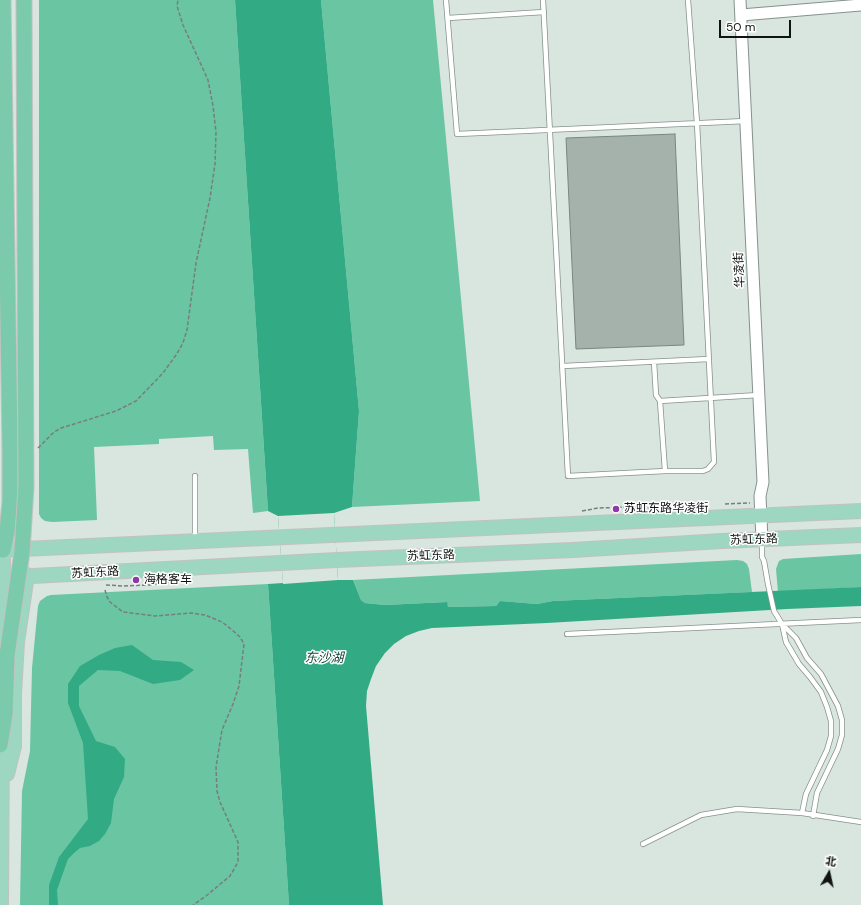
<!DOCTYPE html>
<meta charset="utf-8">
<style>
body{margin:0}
#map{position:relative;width:861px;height:905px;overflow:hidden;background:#d9e5df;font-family:"DM Sans","Noto Sans SC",sans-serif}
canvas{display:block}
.north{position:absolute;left:809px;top:853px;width:40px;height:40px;-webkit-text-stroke:3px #fff;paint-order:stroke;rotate:9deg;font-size:11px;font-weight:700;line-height:16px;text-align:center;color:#0f1412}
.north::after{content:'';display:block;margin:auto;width:14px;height:18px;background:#0f1412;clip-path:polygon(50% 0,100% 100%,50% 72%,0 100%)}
.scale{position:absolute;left:719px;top:20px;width:72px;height:18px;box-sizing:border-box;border:2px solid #0f1412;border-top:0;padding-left:5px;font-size:12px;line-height:14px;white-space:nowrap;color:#0f1412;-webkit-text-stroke:3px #fff;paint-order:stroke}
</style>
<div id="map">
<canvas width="861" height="905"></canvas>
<div class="north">北</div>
<div class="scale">50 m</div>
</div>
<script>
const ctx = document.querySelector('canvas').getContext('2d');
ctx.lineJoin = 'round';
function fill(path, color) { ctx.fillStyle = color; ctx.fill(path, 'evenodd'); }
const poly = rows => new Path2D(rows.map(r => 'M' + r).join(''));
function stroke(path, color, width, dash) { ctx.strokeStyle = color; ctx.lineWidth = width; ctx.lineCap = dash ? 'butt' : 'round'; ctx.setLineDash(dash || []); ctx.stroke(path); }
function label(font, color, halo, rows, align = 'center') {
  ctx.font = font + ' "DM Sans","Noto Sans SC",sans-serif'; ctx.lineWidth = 3; ctx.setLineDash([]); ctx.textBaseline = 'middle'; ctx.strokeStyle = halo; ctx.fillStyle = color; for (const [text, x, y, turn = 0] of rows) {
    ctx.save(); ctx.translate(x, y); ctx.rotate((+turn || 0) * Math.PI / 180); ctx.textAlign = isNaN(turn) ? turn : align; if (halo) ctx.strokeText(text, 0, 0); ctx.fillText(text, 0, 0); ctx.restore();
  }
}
fill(poly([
 [39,0,235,0,268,511,253,513,248,449,214,450,213,436,159,439,159,444,94,447,97,520,52,522,45,521,41,518,39,514],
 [321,0,433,0,480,501,352,507,359,411],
 [861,554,861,587,778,592,776,569,779,561,783,559],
 [737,560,743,561,747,564,749,569,752,592,553,601,537,604,500,601,496,606,448,607,446,602,385,605,365,603,361,600,353,580],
 [268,584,289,905,20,905,22,791,30,751,32,668,38,606,40,601,47,596,51,595]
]), '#6ac5a3');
fill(poly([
 [235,0,321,0,359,411,352,507,334,513,338,580,353,580,361,600,365,603,385,605,447,602,448,607,496,606,500,601,537,604,553,601,861,587,861,606,787,609,547,623,432,628,419,631,406,636,394,644,385,653,376,666,371,679,367,691,366,706,383,905,289,905,268,584,283,583,278,516,268,511],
 [132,645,153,660,181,662,194,670,180,680,153,684,120,671,98,670,79,686,79,706,96,741,115,747,125,759,124,777,114,799,111,823,105,834,99,841,90,846,80,848,74,853,68,859,57,890,58,905,49,905,49,885,59,857,88,819,83,743,68,703,68,684,80,666,99,655,115,648]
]), '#32ab84');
fill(poly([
 [334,513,338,580,283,584,278,516]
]), '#d9e5df');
const building = poly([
 [675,134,684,345,576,349,566,138,675,134]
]);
fill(building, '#a5b1ab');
stroke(building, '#7a8580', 1);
const service = poly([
 [446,0,457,134,746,121],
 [543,0,568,476,665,471,703,471,708,469,714,462,697,123,688,0],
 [448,18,544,12],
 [654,362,656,395,660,401,665,471],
 [563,366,709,359],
 [660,401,759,395],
 [195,476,195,540],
 [762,541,762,557,764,561,768,584,774,611,782,624,796,638,807,658,821,674,838,706,842,720,842,735,838,749,817,793,813,816],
 [782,624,786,642,799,664,810,677,821,692,827,707,831,721,831,736,827,750,806,794,802,813],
 [567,634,861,620],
 [643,844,701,815,737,809,802,813,861,822]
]);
const tertiary = poly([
 [740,0,763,482,760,496,762,540],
 [741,15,861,5]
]);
const primary = poly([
 [0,550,861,511],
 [0,575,33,576,337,560,573,550,722,541,861,535],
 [3,649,3,550],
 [7,774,14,746,14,694,17,642,27,575],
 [1,905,2,733]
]);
const trunk = poly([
 [24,0,25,249],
 [3,550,7,532,10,502,10,448,3,0]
]);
stroke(service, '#85918c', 6);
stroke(tertiary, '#85918c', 13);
stroke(primary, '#c1c2c1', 16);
stroke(trunk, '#c1c2c1', 17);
stroke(poly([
 [38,448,54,432,61,428,116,411,136,401,163,373,176,355,183,343,187,330,196,263,210,198,215,164,216,132,213,106,208,80,183,25,177,6,178,0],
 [725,504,750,503],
 [582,511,598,508,632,507,654,508],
 [106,585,123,586,150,585,172,581],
 [105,590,107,597,110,602,123,612,155,616,191,613,205,615,222,622,231,629,240,637,244,644,239,686,233,704,222,730,216,767,217,791,220,802,238,842,238,862,230,876,206,896,193,905]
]), '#767f7b', 1.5, [4, 2]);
stroke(service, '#fff', 4.5);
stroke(tertiary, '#fff', 11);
stroke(primary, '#9dd7c1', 14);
stroke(trunk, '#7ccaac', 15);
const trunkBridge = poly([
 [0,745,5,714,7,655,22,552,26,487,25,249]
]);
stroke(trunkBridge, '#c1c2c1', 17, []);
stroke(trunkBridge, '#7ccaac', 15);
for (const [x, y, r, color] of [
 [616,509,4,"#8d39a7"],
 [136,580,4,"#8d39a7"]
]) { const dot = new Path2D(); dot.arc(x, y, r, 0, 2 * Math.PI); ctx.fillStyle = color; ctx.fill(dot); stroke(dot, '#fff', 1.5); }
label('12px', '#0f1412', '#fff', [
 ["华凌街",740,270,-93],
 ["苏虹东路",754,540,-2],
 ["苏虹东路",431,556,-2],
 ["苏虹东路",95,573,-3]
]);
label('12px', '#0f1412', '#fff', [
 ["苏虹东路华凌街",624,509],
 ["海格客车",144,580]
], 'left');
label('italic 13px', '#184838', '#fff', [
 ["东沙湖",324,659]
]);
</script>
